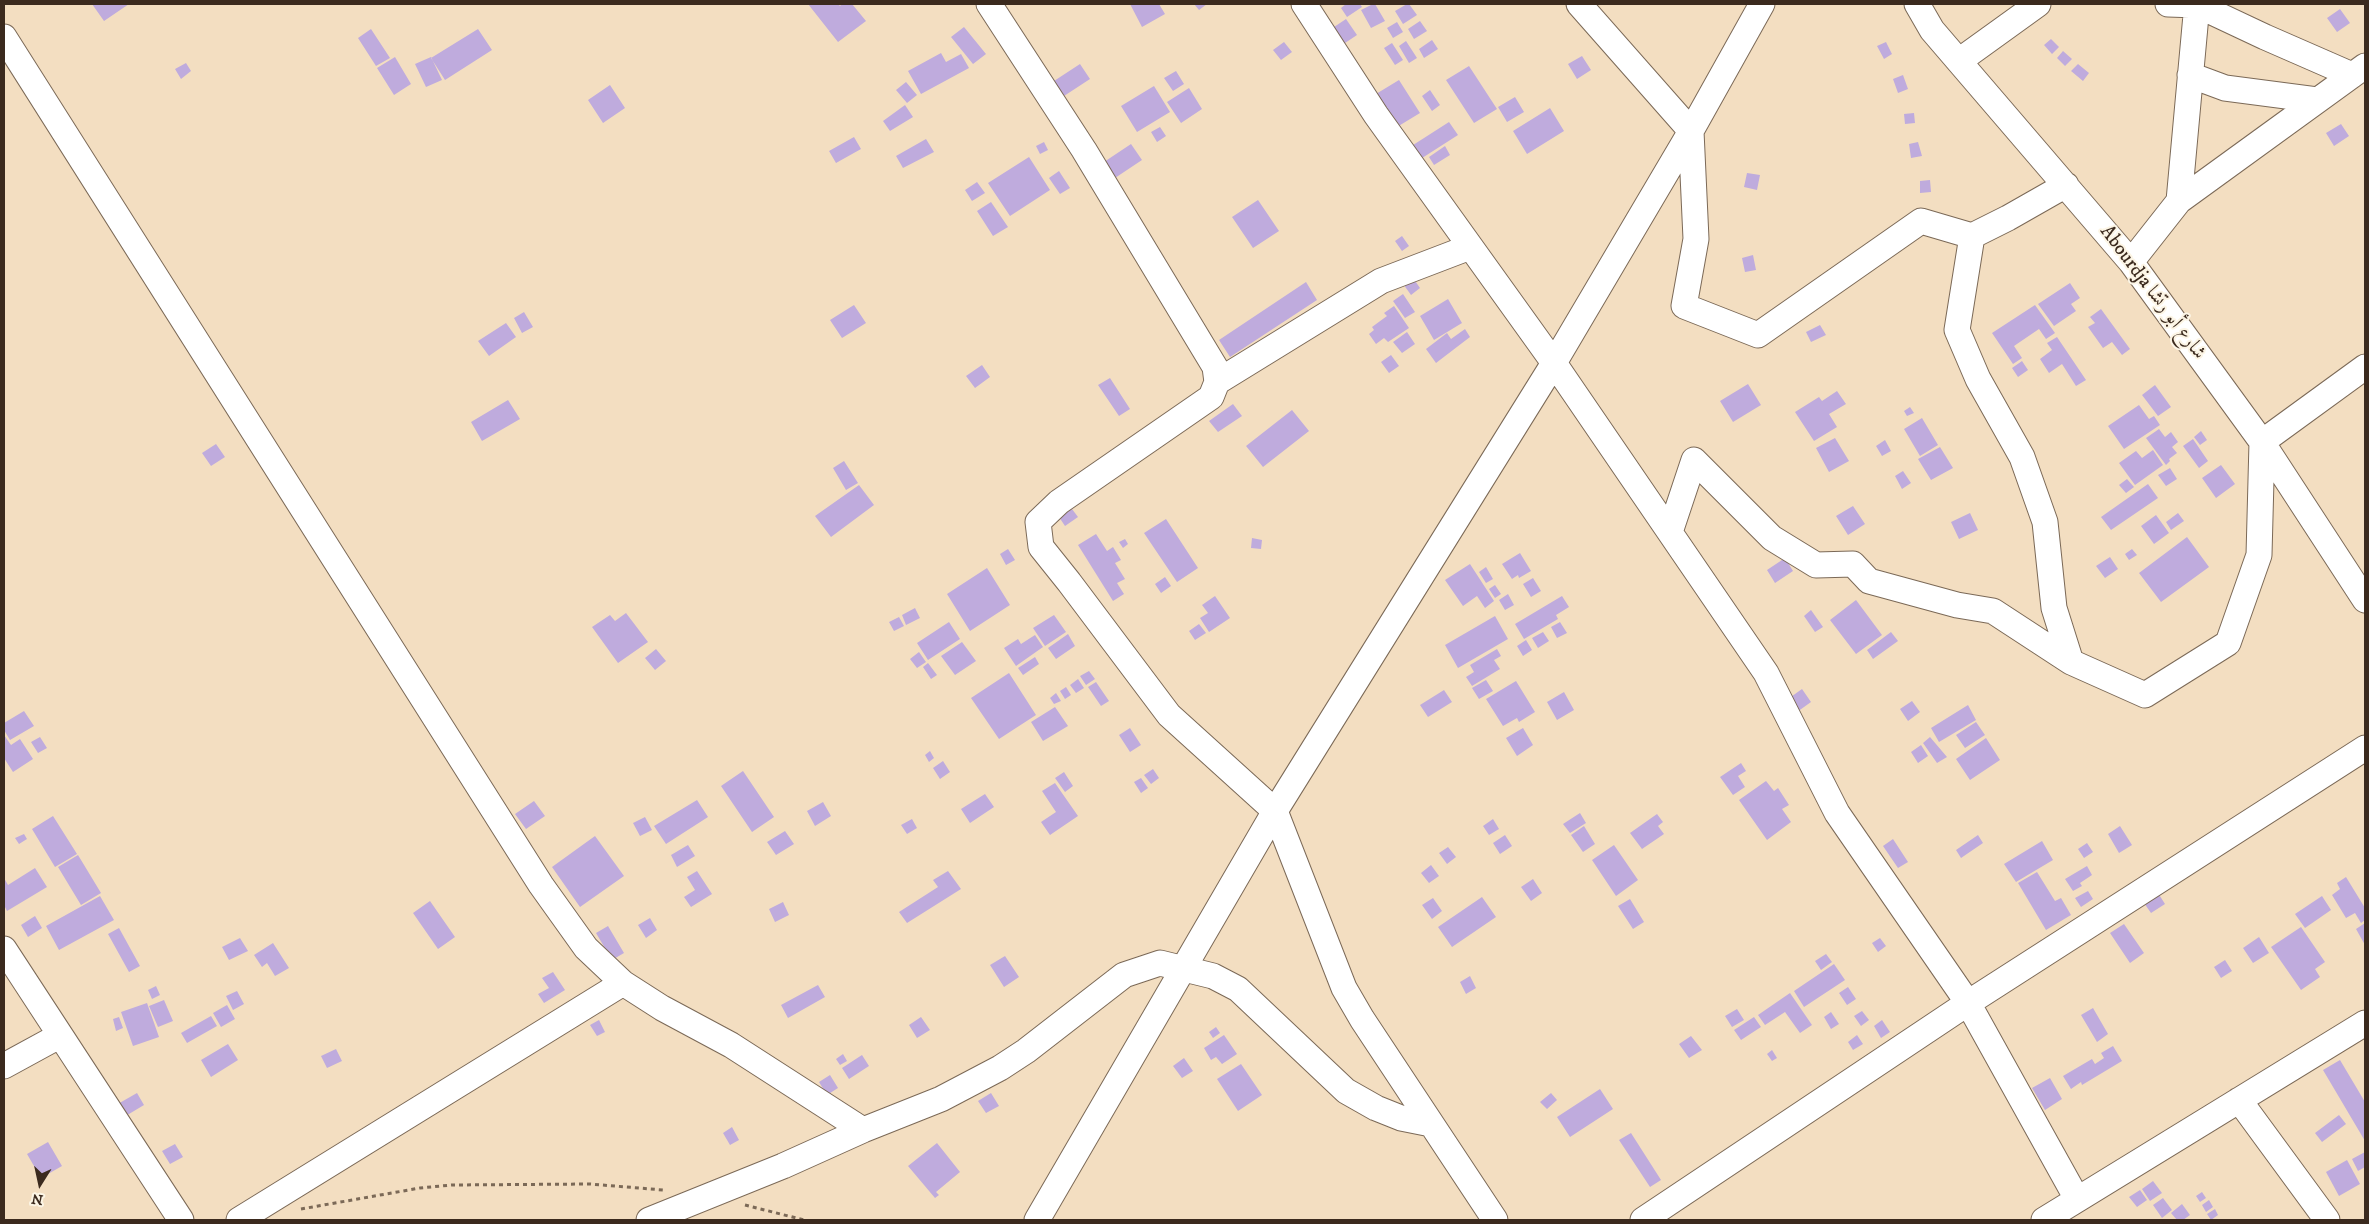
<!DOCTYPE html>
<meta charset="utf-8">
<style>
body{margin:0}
#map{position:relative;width:2369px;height:1224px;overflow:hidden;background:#f3dec1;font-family:"IM FELL DW Pica",serif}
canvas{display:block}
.frame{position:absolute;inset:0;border:5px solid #3b2a1e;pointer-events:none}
.north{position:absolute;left:15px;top:1159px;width:50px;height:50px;-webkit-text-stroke:4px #fcf5e5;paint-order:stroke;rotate:190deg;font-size:14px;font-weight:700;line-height:20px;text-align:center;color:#3b2a1e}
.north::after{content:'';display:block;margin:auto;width:18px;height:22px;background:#3b2a1e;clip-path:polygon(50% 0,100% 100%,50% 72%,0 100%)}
</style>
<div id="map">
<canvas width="2369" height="1224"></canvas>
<div class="frame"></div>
<div class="north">N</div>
</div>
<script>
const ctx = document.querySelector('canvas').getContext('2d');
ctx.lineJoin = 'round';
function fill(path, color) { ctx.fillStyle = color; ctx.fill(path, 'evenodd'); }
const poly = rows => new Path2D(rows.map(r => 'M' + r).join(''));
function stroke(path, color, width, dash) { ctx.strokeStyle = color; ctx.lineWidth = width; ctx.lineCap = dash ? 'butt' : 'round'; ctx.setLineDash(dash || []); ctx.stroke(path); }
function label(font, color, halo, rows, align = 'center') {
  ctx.font = font + ' "IM FELL DW Pica",Amiri,serif'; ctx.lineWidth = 4; ctx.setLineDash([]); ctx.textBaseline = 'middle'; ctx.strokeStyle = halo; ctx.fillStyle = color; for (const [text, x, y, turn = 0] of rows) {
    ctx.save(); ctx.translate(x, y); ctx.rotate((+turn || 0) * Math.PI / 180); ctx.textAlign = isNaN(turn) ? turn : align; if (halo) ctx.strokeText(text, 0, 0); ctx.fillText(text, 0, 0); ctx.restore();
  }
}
fill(poly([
 [92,4,129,4,104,21],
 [808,4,838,4,840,6,842,4,852,4,866,21,838,42],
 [1130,4,1159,4,1165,14,1142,27],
 [1194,4,1207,4,1199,10],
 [1346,4,1360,4,1362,7,1347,17,1341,8],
 [1373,4,1375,4,1385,21,1371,28,1361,10],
 [1407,4,1409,4,1417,15,1403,24,1395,11],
 [2340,9,2350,23,2337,32,2327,18],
 [1346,19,1357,35,1342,45,1331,29],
 [1420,21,1427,31,1414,39,1408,29],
 [1397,22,1403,32,1393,38,1387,28],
 [964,27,986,54,973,64,951,37],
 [371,29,390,58,376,66,358,38],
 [478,29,492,50,445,80,431,58],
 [2051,39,2059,47,2052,54,2044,45],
 [1432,40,1438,49,1424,58,1419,49],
 [1406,41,1417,58,1409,63,1399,46],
 [1284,42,1292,52,1281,60,1273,50],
 [1886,42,1892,54,1884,59,1877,46],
 [1392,43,1403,60,1395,65,1384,48],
 [2063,51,2072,59,2065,66,2057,58],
 [941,53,946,62,961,54,969,68,921,94,908,71],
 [1582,56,1591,70,1577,79,1568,64],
 [395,57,411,84,394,95,377,68],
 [431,57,442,80,426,87,415,64],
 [186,63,191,71,181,79,175,69],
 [1080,64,1090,79,1064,96,1054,81],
 [2078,64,2089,73,2083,81,2071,71],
 [1469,66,1497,109,1474,123,1446,80],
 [1176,71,1184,84,1173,91,1164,78],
 [1903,75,1908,89,1898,93,1893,79],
 [1399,80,1420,113,1397,127,1376,94],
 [906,82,917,95,907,103,896,90],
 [610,85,625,108,603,123,588,100],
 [1154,86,1170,112,1137,132,1121,106],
 [1189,88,1202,109,1181,123,1167,102],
 [1430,90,1440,105,1432,111,1422,96],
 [1515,97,1524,112,1507,122,1498,107],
 [905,105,913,117,890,131,883,121],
 [1550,108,1564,131,1527,154,1513,131],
 [1914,113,1915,123,1905,124,1904,114],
 [1449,122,1458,135,1419,160,1410,147],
 [2341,124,2349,136,2334,146,2326,133],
 [1160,127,1166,136,1157,142,1151,132],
 [854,137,861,149,836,163,829,151],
 [926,139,934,152,903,168,896,156],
 [1044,142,1048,150,1040,154,1036,146],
 [1918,142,1922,156,1911,158,1909,144],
 [1131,144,1142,160,1115,178,1104,162],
 [1445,146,1450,155,1434,165,1429,157],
 [1029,157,1050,190,1010,216,988,183],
 [1059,171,1070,188,1060,194,1049,178],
 [1747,173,1760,175,1757,190,1744,187],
 [1930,180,1931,192,1920,193,1920,181],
 [977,182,985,193,972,201,965,190],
 [1258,200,1279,231,1253,248,1232,217],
 [991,202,1008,227,993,236,977,211],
 [1402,236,1409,246,1402,251,1395,241],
 [1753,255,1756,270,1745,272,1742,258],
 [1411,275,1420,288,1411,295,1401,281],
 [1306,282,1317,300,1230,357,1219,340],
 [2070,283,2080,298,2071,304,2076,311,2054,326,2038,304],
 [1403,294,1415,312,1405,318,1393,301],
 [1448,299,1462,323,1434,340,1420,316],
 [854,305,866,323,842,338,830,320],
 [2035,305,2055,333,2046,339,2039,329,2014,346,2022,358,2013,364,1992,333],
 [1394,306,1409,328,1388,342,1384,338,1376,344,1369,334,1374,330,1372,327,1387,316,1384,313],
 [2101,309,2130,349,2122,355,2112,342,2103,348,2088,327,2095,323,2090,317],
 [524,312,533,327,522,333,514,318],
 [506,323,516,337,489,356,478,341],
 [1820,325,1826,335,1811,342,1806,332],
 [1465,329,1470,337,1436,363,1426,349,1447,333,1451,339],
 [1407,332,1415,344,1402,353,1393,342],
 [2057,337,2086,380,2076,386,2062,364,2049,373,2040,359,2052,350,2047,343],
 [1391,355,1399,366,1389,373,1381,362],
 [2022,361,2028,370,2018,377,2012,368],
 [982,365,990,377,975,388,966,376],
 [1110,378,1130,409,1119,416,1098,385],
 [1748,384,1761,405,1733,422,1720,401],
 [2155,385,2171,407,2158,416,2142,395],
 [1837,391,1846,404,1829,414,1837,427,1814,441,1795,412,1819,397,1822,401],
 [508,400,520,419,482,441,471,422],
 [1233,404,1242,416,1218,432,1209,421],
 [2139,405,2149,419,2154,416,2160,425,2124,449,2108,426],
 [1910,407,1914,413,1907,416,1904,411],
 [1292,410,1309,431,1263,467,1246,446],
 [1922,418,1938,445,1920,456,1904,429],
 [2159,429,2165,437,2171,432,2178,442,2172,447,2177,453,2169,459,2170,461,2166,465,2146,438],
 [2201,431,2207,440,2200,445,2194,437],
 [1835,438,1849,461,1829,472,1816,448],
 [2193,439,2208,461,2199,468,2183,446],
 [1885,440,1891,451,1882,456,1876,446],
 [216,444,225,457,211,466,202,453],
 [1940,447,1953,468,1931,480,1918,459],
 [2153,450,2163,465,2135,485,2119,463,2136,451,2142,458],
 [844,461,858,483,846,490,833,468],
 [2221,465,2235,484,2216,498,2202,478],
 [2170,468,2177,479,2166,486,2158,475],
 [1903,471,1911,483,1902,489,1895,476],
 [2127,479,2134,487,2126,493,2119,485],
 [2148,484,2158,498,2111,530,2101,517],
 [859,485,874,505,831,537,815,516],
 [1853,506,1865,524,1848,535,1836,516],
 [1072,509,1078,517,1065,526,1059,517],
 [1970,513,1978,530,1959,539,1951,522],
 [2178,513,2184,521,2171,530,2166,522],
 [2156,515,2169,533,2154,544,2141,526],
 [1166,519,1198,568,1177,582,1144,533],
 [1096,534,1107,551,1113,547,1121,560,1115,563,1125,579,1117,583,1124,594,1113,601,1078,545],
 [2187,537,2209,567,2161,602,2139,573],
 [1252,538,1262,540,1261,549,1251,548],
 [1125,539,1128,544,1123,548,1119,542],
 [1008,549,1015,560,1006,565,1000,554],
 [2132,549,2137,555,2129,560,2125,554],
 [1520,553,1531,571,1519,578,1518,575,1512,579,1502,564],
 [2110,557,2118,569,2105,578,2096,566],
 [1785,558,1793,571,1775,583,1767,570],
 [1470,564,1494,601,1485,608,1477,596,1463,606,1445,580],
 [1486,567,1493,579,1486,583,1479,572],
 [987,568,1010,605,970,631,947,594],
 [1165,577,1171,586,1161,593,1155,584],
 [1533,578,1541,591,1531,597,1523,584],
 [1495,585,1501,594,1495,598,1489,589],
 [1508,594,1514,605,1505,610,1499,600],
 [1215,596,1230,618,1209,632,1200,618,1208,613,1202,605],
 [1562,596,1569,607,1556,615,1558,619,1524,639,1515,624],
 [1856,600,1882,635,1856,654,1830,620],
 [915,608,920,618,906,625,902,615],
 [1811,610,1823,627,1815,632,1804,616],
 [626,613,648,642,618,663,592,627,610,615,615,621],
 [1054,615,1066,632,1045,646,1033,628],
 [1495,616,1508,639,1458,668,1445,645],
 [899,617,904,626,894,631,889,622],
 [949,622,960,639,928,660,917,643],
 [1560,622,1567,633,1557,638,1551,627],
 [1199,624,1206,633,1195,640,1189,631],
 [1543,632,1549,641,1538,648,1532,638],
 [1891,632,1898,641,1873,659,1867,650],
 [1068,634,1075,646,1056,659,1048,648],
 [1035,635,1043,647,1016,666,1004,648,1018,639,1021,644],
 [1526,640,1532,650,1523,656,1517,646],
 [962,642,976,661,955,675,941,656],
 [656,649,666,661,655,670,645,658],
 [1497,649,1501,656,1494,660,1500,669,1472,686,1466,677,1474,672,1470,665],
 [919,652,926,662,917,668,910,659],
 [1035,657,1039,664,1023,675,1018,668],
 [928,663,937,675,931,679,923,667],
 [1089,671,1095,679,1086,685,1080,676],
 [1009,673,1036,715,999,739,971,698],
 [1078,679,1084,688,1076,693,1070,685],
 [1486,680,1493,691,1479,699,1472,688],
 [1516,681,1535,712,1519,722,1517,718,1503,726,1486,699],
 [1096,682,1109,701,1101,706,1088,687],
 [1066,687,1071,695,1065,699,1060,691],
 [1802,689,1811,702,1797,712,1788,699],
 [1444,690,1452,702,1428,717,1420,705],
 [1564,692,1574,710,1557,720,1547,702],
 [1056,693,1061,701,1054,704,1050,698],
 [1912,701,1920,712,1908,721,1900,709],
 [1968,705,1976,720,1939,742,1931,728],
 [1055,707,1068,726,1043,741,1031,722],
 [24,711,34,726,10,740,4,730,4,723],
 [1976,722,1985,735,1965,748,1956,735],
 [1130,728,1141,745,1130,752,1119,735],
 [1523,728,1533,745,1517,756,1506,738],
 [4,735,11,745,20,739,33,759,13,772,4,758],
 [40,737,47,748,38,753,31,742],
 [1930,737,1947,757,1937,763,1923,743],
 [1986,738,2000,760,1970,780,1956,759],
 [1921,745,1928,756,1918,763,1911,752],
 [930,751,934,758,929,762,925,755],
 [943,761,950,772,940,779,933,768],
 [1741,763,1746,771,1738,776,1745,787,1733,795,1720,777],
 [1153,769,1159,778,1151,784,1144,775],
 [743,771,774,817,752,832,721,786],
 [1064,772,1073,786,1065,792,1055,778],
 [1141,778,1148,788,1141,793,1134,782],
 [1766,781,1774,791,1778,788,1789,805,1782,809,1791,822,1767,840,1739,800],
 [1055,783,1078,816,1050,835,1041,822,1056,812,1042,791],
 [985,794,994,807,970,823,961,809],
 [697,800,708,817,666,844,654,826],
 [534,801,545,816,526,829,515,814],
 [823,802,831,816,815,826,807,811],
 [1580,813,1586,823,1570,833,1563,824],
 [1657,814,1663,822,1658,826,1664,834,1642,849,1630,833],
 [53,816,77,854,55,867,32,829],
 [645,817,652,830,640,836,633,823],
 [912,819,917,828,907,834,901,825],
 [1493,819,1499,829,1489,835,1483,826],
 [1584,826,1595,844,1583,852,1571,835],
 [2120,826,2132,845,2119,853,2108,834],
 [785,831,794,844,776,855,767,842],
 [24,834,27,839,19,844,15,838],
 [1505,835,1512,846,1500,854,1493,843],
 [1978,835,1983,843,1961,858,1956,850],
 [595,836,624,876,580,907,552,867],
 [1893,839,1908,862,1898,868,1883,846],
 [2042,841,2053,860,2016,882,2004,864],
 [2087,843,2093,852,2084,858,2078,849],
 [688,845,695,856,677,867,671,855],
 [1614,845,1638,880,1616,896,1592,860],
 [1448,847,1456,857,1447,864,1439,853],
 [78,855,101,893,81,905,58,867],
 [1431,865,1439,876,1429,883,1421,873],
 [2087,866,2092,875,2080,883,2082,886,2073,891,2065,879],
 [35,868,47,887,7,911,4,905,4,878,8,885],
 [697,871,712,894,691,907,684,897,695,890,687,877],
 [948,871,961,889,907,923,899,912,938,887,933,880],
 [2037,872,2055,901,2061,898,2071,915,2046,930,2018,883],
 [2346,877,2365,908,2365,920,2361,923,2355,913,2346,918,2332,895,2340,889,2337,883],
 [1533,879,1542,893,1531,901,1521,887],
 [2088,891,2093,899,2081,907,2075,898],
 [2158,893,2165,904,2151,913,2144,903],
 [100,896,114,920,59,950,46,926],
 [2322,896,2331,910,2305,928,2295,914],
 [1482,897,1496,917,1452,947,1438,927],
 [1433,898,1442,911,1432,919,1422,905],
 [1630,899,1644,922,1633,929,1618,906],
 [430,901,455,937,438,949,413,913],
 [783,902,789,915,775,922,769,909],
 [35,916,42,928,28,937,21,925],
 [650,918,657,930,646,938,638,925],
 [2365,923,2365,945,2356,929],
 [2124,924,2144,953,2130,963,2110,933],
 [608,926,624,953,612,960,596,933],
 [2301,927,2325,962,2315,969,2320,977,2301,990,2271,947],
 [119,928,140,966,129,972,108,934],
 [2259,937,2269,953,2253,963,2243,948],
 [240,938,248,951,229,960,222,947],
 [1880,938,1886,946,1878,952,1872,943],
 [273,943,289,968,275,976,267,963,262,967,254,955],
 [1826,954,1832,962,1821,970,1815,961],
 [1005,956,1019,977,1004,987,990,965],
 [2225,960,2232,971,2221,978,2214,967],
 [1834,964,1845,980,1804,1007,1794,991],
 [553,972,565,990,544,1003,538,994,549,988,542,978],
 [1470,976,1476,988,1466,994,1460,982],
 [818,985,825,997,788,1018,781,1005],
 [156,986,160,995,152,999,148,990],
 [1848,987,1856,999,1847,1005,1839,993],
 [237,991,244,1004,233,1010,226,996],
 [1790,993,1812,1025,1800,1033,1785,1012,1765,1025,1758,1015],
 [164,1000,173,1021,158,1027,149,1006],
 [147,1003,159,1037,133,1046,121,1012],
 [227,1005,235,1019,221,1027,213,1013],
 [2093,1008,2108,1034,2097,1042,2081,1015],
 [1737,1009,1744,1020,1732,1027,1725,1016],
 [1862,1011,1869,1020,1861,1026,1854,1016],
 [1831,1012,1839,1024,1831,1029,1824,1017],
 [211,1016,217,1026,187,1043,181,1033],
 [119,1017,123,1028,116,1031,113,1019],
 [921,1017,930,1030,917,1038,909,1025],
 [1754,1017,1761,1027,1741,1040,1734,1030],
 [599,1020,605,1032,597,1036,590,1025],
 [1882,1020,1890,1032,1881,1038,1874,1026],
 [1216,1027,1220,1033,1213,1038,1209,1032],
 [1224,1035,1237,1054,1222,1064,1216,1057,1211,1060,1204,1048],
 [1857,1035,1863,1044,1853,1050,1848,1042],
 [1691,1036,1702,1050,1689,1058,1679,1044],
 [228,1044,238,1060,211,1077,201,1060],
 [2113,1046,2122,1061,2082,1085,2081,1082,2071,1089,2063,1076,2092,1059,2095,1064,2104,1058,2101,1053],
 [336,1049,342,1061,327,1068,321,1056],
 [1772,1050,1777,1058,1772,1061,1767,1054],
 [843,1054,847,1061,840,1065,836,1059],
 [862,1055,869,1066,849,1079,842,1068],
 [1184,1058,1193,1071,1182,1078,1173,1066],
 [2340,1060,2365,1102,2365,1141,2323,1070],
 [1241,1064,1262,1095,1238,1111,1217,1079],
 [830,1075,838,1088,827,1095,819,1082],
 [2050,1078,2062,1099,2045,1110,2032,1088],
 [1600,1089,1613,1109,1570,1137,1557,1117],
 [137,1093,144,1105,124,1117,116,1105],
 [991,1093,999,1106,986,1113,978,1101],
 [1551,1093,1557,1100,1547,1109,1540,1102],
 [2339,1115,2346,1124,2322,1142,2315,1133],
 [732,1127,739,1140,730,1145,723,1133],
 [1631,1133,1661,1180,1650,1187,1619,1140],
 [48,1142,62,1166,41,1178,27,1154],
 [937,1143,960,1172,936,1192,939,1195,935,1198,908,1166],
 [175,1144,183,1157,170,1164,162,1151],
 [2365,1152,2365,1167,2358,1171,2352,1159],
 [2347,1160,2360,1184,2339,1196,2326,1172],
 [2153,1181,2162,1193,2150,1201,2142,1189],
 [2140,1190,2147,1200,2137,1207,2129,1197],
 [2202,1192,2206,1198,2200,1202,2196,1196],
 [2163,1198,2172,1210,2162,1218,2153,1205],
 [2209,1200,2213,1207,2206,1212,2202,1205],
 [2182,1204,2190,1215,2183,1220,2177,1220,2171,1213],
 [2215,1209,2218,1215,2211,1220,2207,1214]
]), '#bfabdd');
const minor = poly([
 [989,4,1084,150,1215,367,1217,382,1211,397,1059,502,1038,522,1041,547,1069,582,1169,715,1275,811,1344,988,1362,1019,1495,1220],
 [1304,4,1376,115,1554,363,1766,673,1837,813,1968,1003,2077,1199],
 [1579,4,1691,131,1696,239,1684,306,1758,335,1921,221,1972,236,1957,330,1978,379,2022,457,2045,522,2054,608,2071,662,2145,695,2228,643,2259,555,2262,442,2365,367],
 [1917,4,1932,30,2131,262,2262,442,2365,600],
 [2168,4,2197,5,2265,37,2352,75],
 [4,37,541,885,586,948,623,983,662,1008,731,1045,863,1130],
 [1959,61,2038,4],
 [2190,75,2225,88,2317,100],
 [2179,201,2197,4],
 [1972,236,2008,218,2066,185],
 [2131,262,2179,201,2365,66],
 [1217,382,1381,281,1470,247],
 [1670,532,1694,460,1772,538,1816,565,1853,564,1869,581,1957,605,1993,611,2071,662],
 [4,949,181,1220],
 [4,1066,59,1036],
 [2239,1100,2327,1220],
 [239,1220,623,983],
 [649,1220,783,1166,863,1130,941,1099,1000,1068,1026,1051,1124,975,1160,963,1213,976,1238,989,1346,1091,1376,1108,1401,1118,1431,1124],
 [1037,1220,1275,811,1554,363,1691,131,1762,4],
 [1643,1220,1968,1003,2365,748],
 [2044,1220,2365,1023]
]);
stroke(minor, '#7b6957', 27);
stroke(poly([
 [745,1205,804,1220],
 [301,1209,420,1188,452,1185,590,1184,663,1190]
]), '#7b6957', 3, [4, 4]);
stroke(minor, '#fff', 25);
label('20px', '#3b2a1e', '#fcf5e5', [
 ["Abourdja شارع أبو رتشا",2152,293,53]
]);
</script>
